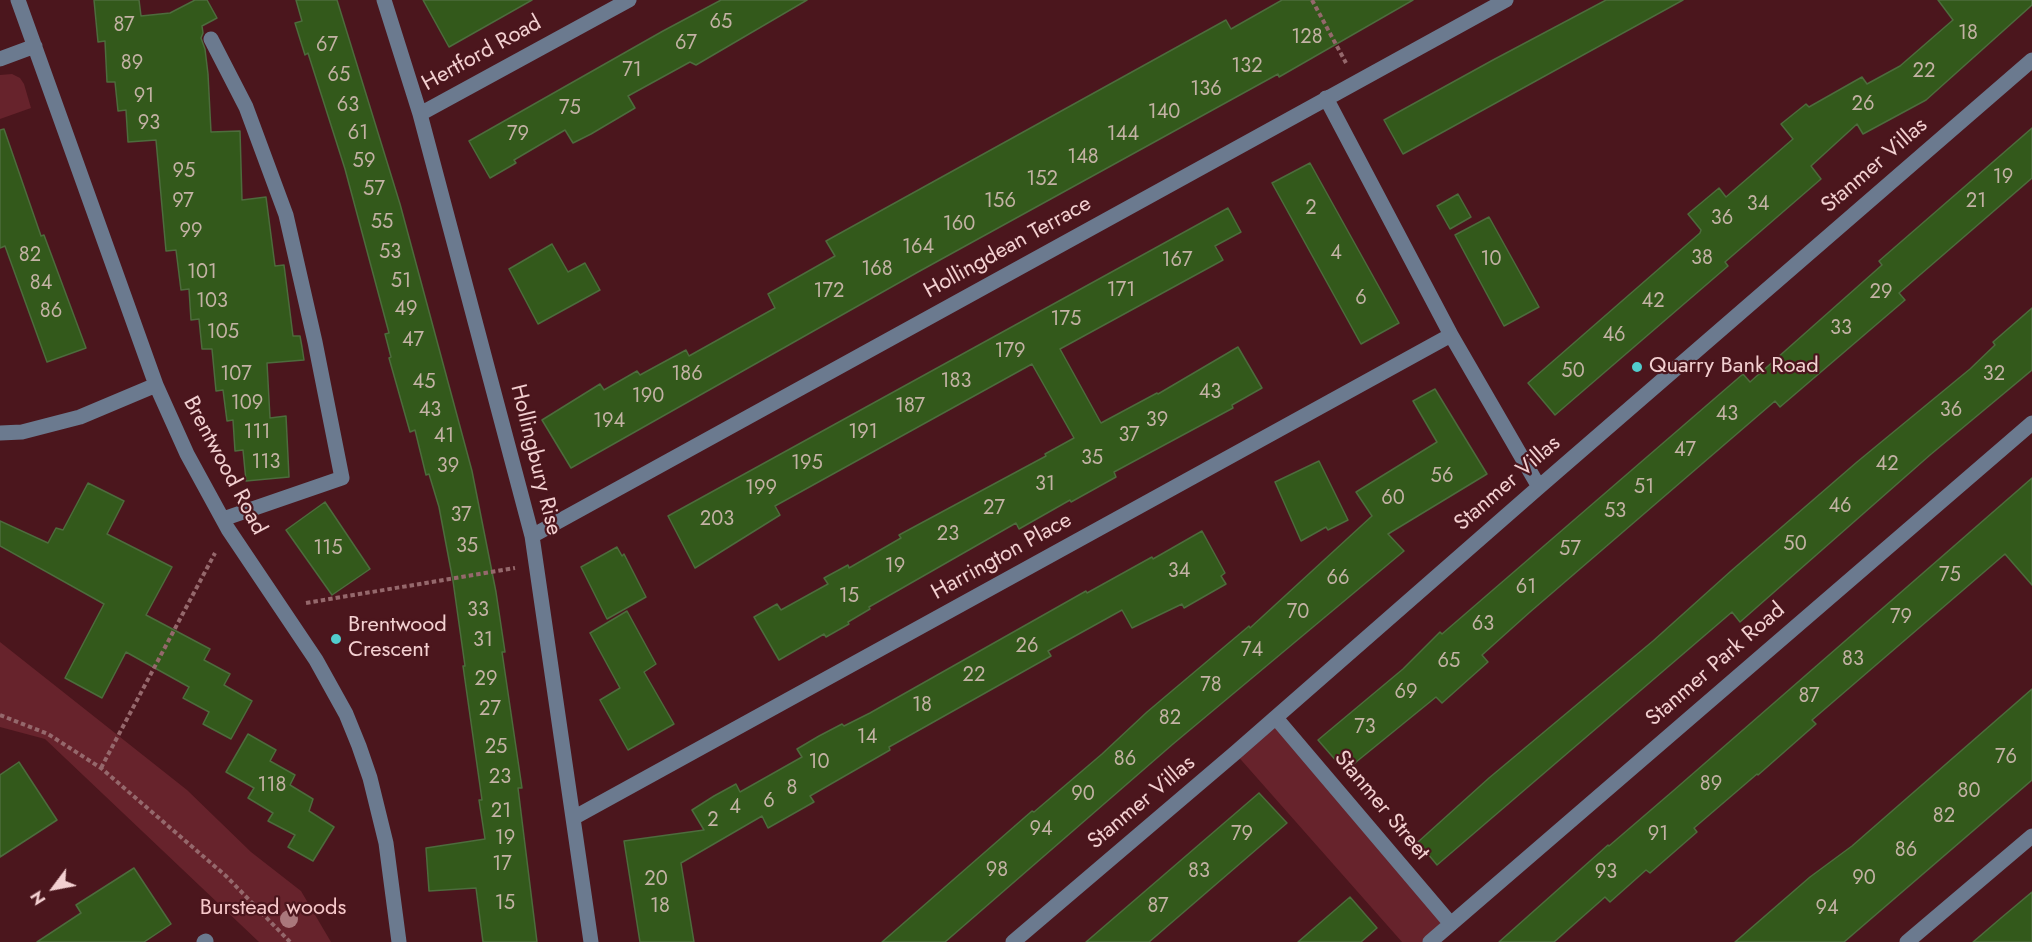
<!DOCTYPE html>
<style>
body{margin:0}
#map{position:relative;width:2032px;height:942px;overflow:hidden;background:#4b161d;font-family:Jost,sans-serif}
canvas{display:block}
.north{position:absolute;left:24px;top:858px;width:60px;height:60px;-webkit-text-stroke:4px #4b161d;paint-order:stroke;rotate:238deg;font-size:16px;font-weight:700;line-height:24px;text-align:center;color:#f3d0d1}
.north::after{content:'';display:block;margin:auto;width:21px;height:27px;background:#f3d0d1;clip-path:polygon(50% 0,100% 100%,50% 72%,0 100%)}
</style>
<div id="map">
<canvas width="2032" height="942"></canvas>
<div class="north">N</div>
</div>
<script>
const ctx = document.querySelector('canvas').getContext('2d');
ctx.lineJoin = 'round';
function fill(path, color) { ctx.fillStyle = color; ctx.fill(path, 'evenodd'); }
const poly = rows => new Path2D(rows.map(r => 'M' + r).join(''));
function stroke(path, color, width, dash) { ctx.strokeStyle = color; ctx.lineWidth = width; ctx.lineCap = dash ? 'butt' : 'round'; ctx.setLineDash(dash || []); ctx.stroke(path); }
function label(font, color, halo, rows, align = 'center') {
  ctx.font = font + ' Jost,sans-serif'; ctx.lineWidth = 4.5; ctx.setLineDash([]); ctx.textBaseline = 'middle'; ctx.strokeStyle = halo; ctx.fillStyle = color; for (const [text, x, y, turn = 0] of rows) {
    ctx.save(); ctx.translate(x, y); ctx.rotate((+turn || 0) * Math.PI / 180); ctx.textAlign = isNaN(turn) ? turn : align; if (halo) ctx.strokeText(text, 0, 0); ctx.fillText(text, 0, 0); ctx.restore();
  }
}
fill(poly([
 [12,74,20,78,24,84,31,108,0,119,0,75],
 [0,642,187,790,251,852,301,891,331,942,259,942,45,739,0,727],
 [1276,718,1451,924,1430,942,1402,942,1235,753]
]), '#67232c');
const building = poly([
 [94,0,139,0,141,16,170,13,195,0,207,0,217,18,202,26,203,33,201,38,205,49,208,74,211,132,240,131,242,200,266,197,275,266,284,265,293,336,300,336,302,347,304,360,267,363,270,418,286,416,289,477,246,481,243,450,235,451,233,420,227,421,223,390,216,391,212,349,202,349,199,319,191,320,189,289,181,290,176,250,166,251,156,140,128,142,126,110,118,111,115,82,107,82,105,41,98,42,94,0],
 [296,0,337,0,400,204,472,471,496,592,505,652,502,652,522,788,518,788,537,942,483,942,476,888,429,891,426,848,485,839,479,800,482,800,463,666,465,666,453,581,439,507,429,474,426,475,415,430,410,432,389,358,391,357,385,334,389,333,345,169,308,53,305,55,295,23,302,21,296,0],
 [423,0,532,0,449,47,423,0],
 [721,0,807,0,696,65,690,62,628,96,635,108,591,134,573,143,565,130,514,160,516,163,490,178,469,141,663,31,721,0],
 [1282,0,1413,0,1279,77,1278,74,918,272,571,468,542,420,600,384,604,390,637,371,640,375,686,350,689,356,775,308,768,294,835,256,826,241,1226,20,1231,29,1282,0],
 [1606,0,1683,0,1403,154,1384,120,1493,60,1606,0],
 [1938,0,2032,0,2032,5,1926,100,1863,134,1857,124,1811,166,1821,179,1725,262,1728,266,1555,415,1528,383,1700,233,1701,230,1688,214,1719,188,1726,197,1793,139,1781,124,1806,104,1809,107,1862,77,1867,84,1900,66,1953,20,1938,0],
 [2032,128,2032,178,1899,293,1905,300,1780,407,1775,401,1530,612,1482,655,1488,662,1442,703,1436,697,1345,771,1318,740,1403,669,1440,632,1442,634,1743,374,1750,382,1882,265,1879,261,2032,128],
 [4,129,41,236,44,235,86,348,47,362,5,246,0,248,0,130,4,129],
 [1310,163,1399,323,1361,344,1272,183,1310,163],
 [1458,194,1471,217,1450,229,1437,206,1458,194],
 [1228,208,1241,232,1215,246,1223,260,1060,349,1101,423,1157,393,1158,394,1238,347,1262,388,1232,405,1233,408,1114,472,1116,477,1071,502,1070,500,1019,529,1016,523,869,607,870,609,848,622,849,624,826,637,824,634,779,660,754,617,777,604,781,610,828,584,824,578,848,565,849,568,901,538,899,535,1046,456,1045,454,1074,438,1032,364,775,506,780,515,695,568,668,516,1228,208],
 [1489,217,1539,307,1504,326,1455,235,1489,217],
 [552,244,568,272,585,263,600,290,538,324,509,269,552,244],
 [2032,308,2032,370,1930,455,1740,622,1732,612,1437,865,1418,842,1489,778,1653,641,1731,571,1857,462,1970,369,1995,345,1993,342,2032,308],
 [1435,389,1487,474,1388,534,1404,551,1173,744,945,942,882,942,1032,811,1034,812,1102,754,1147,712,1249,626,1250,628,1372,516,1356,492,1437,442,1413,401,1435,389],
 [1319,461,1348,520,1328,530,1326,527,1301,541,1275,482,1319,461],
 [2032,478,2032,585,2005,554,1812,720,1816,724,1758,775,1757,774,1694,828,1697,832,1650,873,1646,870,1610,902,1605,897,1554,942,1499,942,1608,845,1609,846,1673,791,2032,478],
 [88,483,124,501,107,534,172,567,146,615,210,649,204,660,230,674,224,685,252,701,231,739,203,724,209,712,183,698,189,687,126,652,102,698,65,678,104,604,0,546,0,521,48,543,56,528,63,530,88,483],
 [325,502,370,569,332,595,286,530,325,502],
 [1202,531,1225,573,1221,576,1226,584,1184,608,1182,604,1132,628,1122,610,1048,651,1051,656,889,747,890,750,810,796,814,802,768,828,762,816,681,863,694,942,640,942,624,841,704,830,692,810,714,796,736,784,740,792,802,757,797,749,819,736,842,724,844,726,870,713,1086,591,1087,593,1152,557,1153,559,1202,531],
 [617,547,622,556,624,554,646,597,607,619,581,567,617,547],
 [627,611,656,664,644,672,674,724,628,750,600,700,620,688,590,633,627,611],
 [2032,689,2032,780,1844,942,1735,942,1810,877,1852,846,2032,689],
 [248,734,276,750,270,761,295,775,290,785,313,799,309,811,334,827,313,861,288,847,295,835,268,821,273,813,248,798,254,788,226,772,248,734],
 [19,762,57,820,0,857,0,775,19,762],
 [1259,793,1287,823,1149,942,1086,942,1259,793],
 [134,868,171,924,144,942,37,942,81,913,76,905,134,868],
 [2032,892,2032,942,1973,942,2001,918,2032,892],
 [1350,897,1377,928,1361,942,1298,942,1350,897]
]);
fill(building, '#33591b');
stroke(building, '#4d6c3d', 1.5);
stroke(poly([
 [1312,0,1346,63],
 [306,603,515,568],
 [0,715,48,734,101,768,226,876,290,942],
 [101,768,215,553]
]), '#95686c', 4, [4.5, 3]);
stroke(poly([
 [18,0,156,385,187,454,228,529,316,660,346,714,359,746,370,778,386,843,399,942],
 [384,0,420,114,532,536,591,942],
 [211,39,246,107,286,215,315,342,342,478,223,519],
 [0,59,35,46],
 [1326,98,1451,335,1539,487],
 [420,114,629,0],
 [0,433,22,432,80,417,156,385],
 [532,536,1506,0],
 [1276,718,1451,924],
 [575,817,1451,335],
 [204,942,206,941],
 [1013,942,1235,753,1539,487,2032,60],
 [1430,942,2032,423],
 [1907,942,2032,836]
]), '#6b7a8f', 15);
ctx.fillStyle = '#aa787c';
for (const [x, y] of [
 [289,919]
]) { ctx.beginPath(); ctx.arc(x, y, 9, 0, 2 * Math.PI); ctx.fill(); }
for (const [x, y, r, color] of [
 [1637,367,6,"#52cdcd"],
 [336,639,6,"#52cdcd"]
]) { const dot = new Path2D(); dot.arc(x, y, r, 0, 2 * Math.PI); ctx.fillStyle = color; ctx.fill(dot); stroke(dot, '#4b161d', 2); }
label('20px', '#c3b2a4', null, [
 ["65",721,23],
 ["87",124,26],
 ["18",1968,34],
 ["128",1307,38],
 ["67",686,44],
 ["67",327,46],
 ["89",132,64],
 ["132",1247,67],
 ["71",632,71],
 ["22",1924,72],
 ["65",339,76],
 ["136",1206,90],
 ["91",144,97],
 ["26",1863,105],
 ["63",348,106],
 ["75",570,109],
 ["140",1164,113],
 ["93",149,124],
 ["61",358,134],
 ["79",518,135],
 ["144",1123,135],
 ["148",1083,158],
 ["59",364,162],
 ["95",184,172],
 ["19",2003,178],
 ["152",1042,180],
 ["57",374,190],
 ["97",183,202],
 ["156",1000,202],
 ["21",1976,202],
 ["34",1758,205],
 ["2",1311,209],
 ["36",1722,219],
 ["55",382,223],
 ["160",959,225],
 ["99",191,232],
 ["164",918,248],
 ["53",390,253],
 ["4",1336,254],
 ["82",30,256],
 ["38",1702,259],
 ["10",1491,260],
 ["167",1177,261],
 ["168",877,270],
 ["101",202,273],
 ["51",401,282],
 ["84",41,284],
 ["171",1121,291],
 ["172",829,292],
 ["29",1881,293],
 ["6",1361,299],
 ["103",212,302],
 ["42",1653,302],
 ["49",406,310],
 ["86",51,312],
 ["175",1066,320],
 ["33",1841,329],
 ["105",223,333],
 ["46",1614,336],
 ["47",413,341],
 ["179",1010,352],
 ["50",1573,372],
 ["107",236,375],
 ["186",687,375],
 ["32",1994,375],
 ["183",956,382],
 ["45",424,383],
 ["43",1210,393],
 ["190",648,397],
 ["109",247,404],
 ["187",910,407],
 ["43",430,411],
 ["36",1951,411],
 ["43",1727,415],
 ["39",1157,421],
 ["194",609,422],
 ["111",257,433],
 ["191",863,433],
 ["37",1129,436],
 ["41",444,437],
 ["47",1685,451],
 ["35",1092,459],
 ["113",266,463],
 ["195",807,464],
 ["42",1887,465],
 ["39",448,467],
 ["56",1442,477],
 ["31",1045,485],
 ["51",1644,488],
 ["199",761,489],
 ["60",1393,499],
 ["46",1840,507],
 ["27",994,509],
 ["53",1615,512],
 ["37",461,516],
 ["203",717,520],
 ["23",948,535],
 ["50",1795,545],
 ["35",467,547],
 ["115",328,549],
 ["57",1570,550],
 ["19",895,567],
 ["34",1179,572],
 ["75",1950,576],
 ["66",1338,579],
 ["61",1526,588],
 ["15",849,597],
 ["33",478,611],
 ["70",1298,613],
 ["79",1901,618],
 ["63",1483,625],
 ["31",483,641],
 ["26",1027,647],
 ["74",1252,651],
 ["83",1853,660],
 ["65",1449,662],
 ["22",974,676],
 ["29",486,680],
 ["78",1211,686],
 ["69",1406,693],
 ["87",1809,697],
 ["18",922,706],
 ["27",490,710],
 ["82",1170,719],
 ["73",1365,728],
 ["14",867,738],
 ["25",496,748],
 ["76",2006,758],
 ["86",1125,760],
 ["10",819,763],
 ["23",500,778],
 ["89",1711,785],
 ["118",272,786],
 ["8",792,789],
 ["80",1969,792],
 ["90",1083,795],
 ["6",769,802],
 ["4",735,808],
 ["21",501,812],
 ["82",1944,817],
 ["2",713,821],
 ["94",1041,830],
 ["79",1242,835],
 ["91",1658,835],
 ["19",505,839],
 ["86",1906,851],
 ["17",502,865],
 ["98",997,871],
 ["83",1199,872],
 ["93",1606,873],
 ["90",1864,879],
 ["20",656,880],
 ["15",505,904],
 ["18",660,907],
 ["87",1158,907],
 ["94",1827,909]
]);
label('22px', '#f3d0d1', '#4b161d', [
 ["Hertford Road",482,54,-29],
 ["Stanmer Villas",1875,166,-41],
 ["Hollingdean Terrace",1008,248,-29],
 ["Hollingbury Rise",535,460,76],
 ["Brentwood Road",224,466,62],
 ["Stanmer Villas",1508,484,-41],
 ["Harrington Place",1002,557,-29],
 ["Stanmer Park Road",1716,665,-41],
 ["Stanmer Villas",1142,803,-40],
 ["Stanmer Street",1381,806,50]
]);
label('22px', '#f3d0d1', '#4b161d', [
 ["Quarry Bank Road",1649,367],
 ["Brentwood",348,626],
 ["Crescent",348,651]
], 'left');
label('22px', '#f7c8ca', '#4b161d', [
 ["Burstead woods",273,909]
]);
</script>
